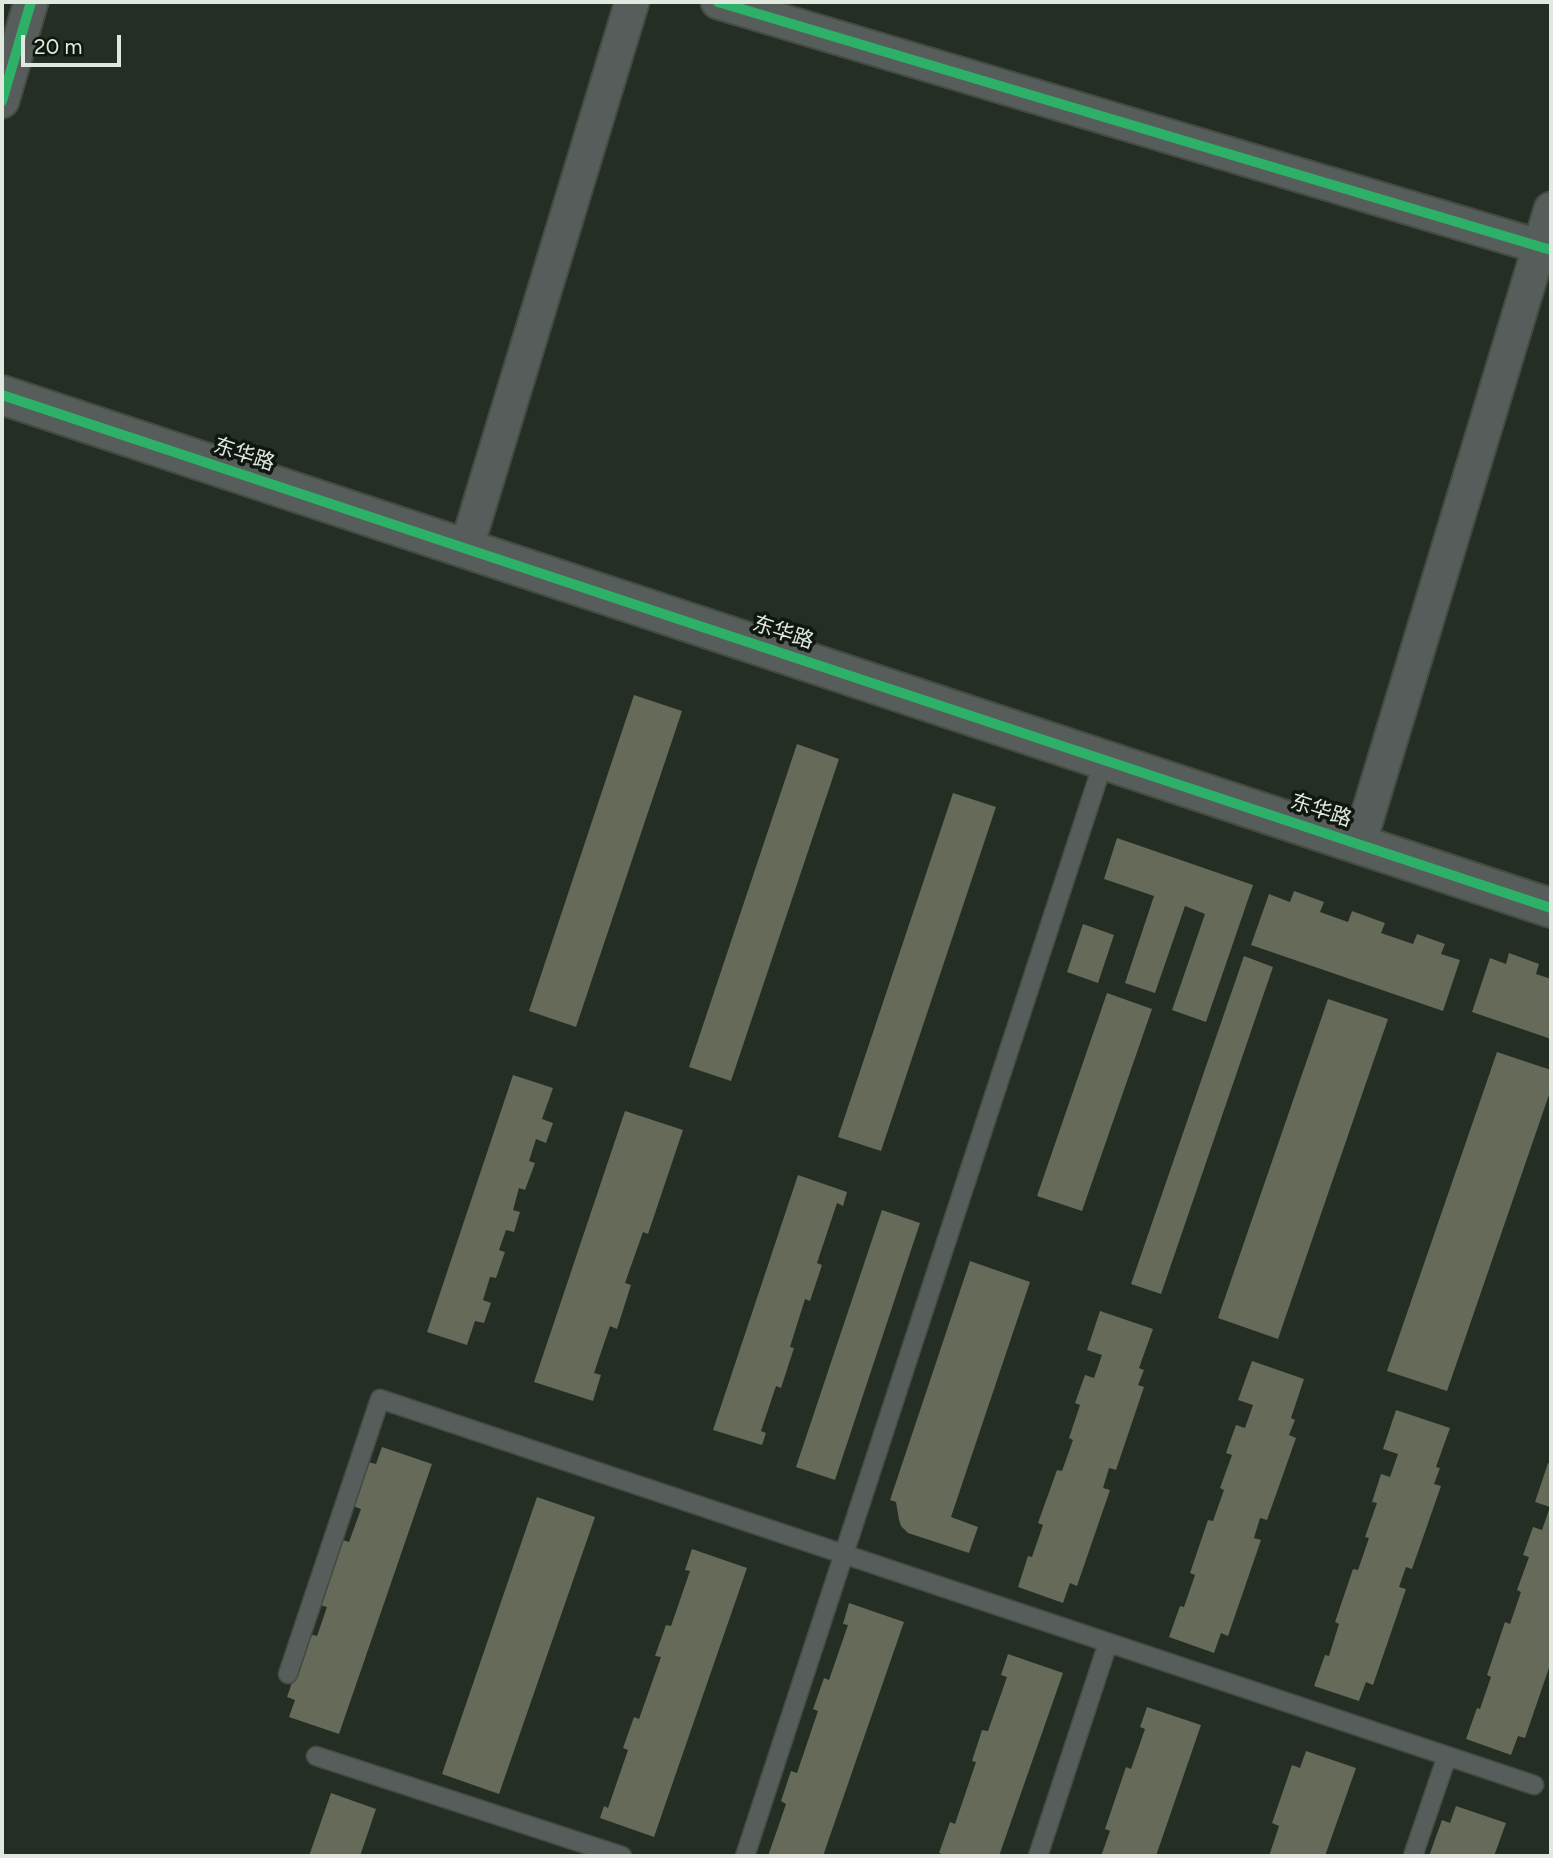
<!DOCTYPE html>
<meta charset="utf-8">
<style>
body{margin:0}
#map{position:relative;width:1553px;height:1858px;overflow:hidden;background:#242e24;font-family:Figtree,sans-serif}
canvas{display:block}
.frame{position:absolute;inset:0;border:4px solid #dfe9de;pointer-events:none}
.scale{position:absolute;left:21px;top:35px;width:100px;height:32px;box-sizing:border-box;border:4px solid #dfe9de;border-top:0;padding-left:9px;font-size:21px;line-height:24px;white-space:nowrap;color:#dfe9de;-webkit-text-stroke:5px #101710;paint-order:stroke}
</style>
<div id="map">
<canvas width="1553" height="1858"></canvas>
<div class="frame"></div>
<div class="scale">20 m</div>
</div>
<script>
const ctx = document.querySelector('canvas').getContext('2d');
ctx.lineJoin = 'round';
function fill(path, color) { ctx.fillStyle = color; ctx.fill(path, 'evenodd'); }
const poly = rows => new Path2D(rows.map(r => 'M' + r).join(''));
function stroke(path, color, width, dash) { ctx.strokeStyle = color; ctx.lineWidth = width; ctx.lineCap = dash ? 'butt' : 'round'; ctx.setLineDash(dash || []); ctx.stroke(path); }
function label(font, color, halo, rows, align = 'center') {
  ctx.font = font + ' Figtree,"Noto Sans SC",sans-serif'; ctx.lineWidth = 7; ctx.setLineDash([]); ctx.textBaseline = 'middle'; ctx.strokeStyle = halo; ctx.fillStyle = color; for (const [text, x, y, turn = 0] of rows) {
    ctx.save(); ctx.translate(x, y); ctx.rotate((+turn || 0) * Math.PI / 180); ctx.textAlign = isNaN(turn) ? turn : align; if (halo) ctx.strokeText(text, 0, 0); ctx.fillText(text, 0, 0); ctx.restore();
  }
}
fill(poly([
 [634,695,682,711,576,1027,529,1011],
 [797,744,839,759,731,1081,689,1067],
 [953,793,996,807,881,1151,838,1137],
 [1117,838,1253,885,1206,1022,1172,1010,1205,914,1185,906,1155,993,1125,983,1154,896,1104,879],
 [1294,891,1324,902,1320,912,1348,922,1352,911,1385,923,1381,933,1413,944,1417,934,1445,944,1441,954,1460,960,1443,1011,1251,945,1269,894,1290,902],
 [1083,924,1114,935,1098,983,1067,972],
 [1509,953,1539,964,1536,974,1551,979,1551,1039,1472,1012,1490,958,1506,964],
 [1244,956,1273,967,1161,1294,1131,1284],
 [1107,993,1152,1009,1082,1211,1037,1196],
 [1328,999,1388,1019,1278,1339,1218,1318],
 [1497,1052,1551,1070,1551,1089,1447,1391,1387,1371],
 [513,1075,553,1088,542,1119,553,1123,546,1143,536,1139,529,1161,535,1163,525,1190,519,1188,513,1210,520,1212,514,1232,506,1230,499,1250,505,1252,496,1278,490,1277,483,1300,491,1303,484,1323,475,1321,467,1345,427,1332],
 [625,1111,683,1130,648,1234,643,1232,625,1283,631,1285,617,1329,610,1326,594,1373,601,1375,593,1401,534,1382],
 [798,1175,847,1192,843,1206,837,1203,817,1263,822,1265,810,1301,805,1299,790,1347,794,1348,781,1388,776,1386,761,1431,766,1433,762,1445,713,1430],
 [882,1210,920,1223,835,1480,796,1467],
 [970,1261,1030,1282,951,1517,978,1527,969,1553,908,1533,901,1526,899,1520,896,1502,890,1500],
 [1100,1311,1153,1329,1139,1368,1144,1370,1138,1385,1144,1387,1116,1470,1109,1468,1103,1488,1110,1490,1077,1586,1070,1583,1063,1603,1018,1587,1028,1556,1032,1557,1043,1525,1038,1523,1057,1470,1062,1471,1073,1440,1069,1438,1080,1405,1075,1403,1085,1375,1094,1378,1102,1355,1087,1350],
 [1252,1361,1304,1379,1291,1418,1295,1420,1289,1435,1296,1438,1267,1520,1260,1518,1254,1538,1261,1540,1228,1636,1221,1633,1214,1653,1169,1637,1180,1606,1184,1607,1195,1575,1190,1573,1208,1520,1213,1521,1224,1490,1220,1488,1232,1455,1226,1453,1236,1425,1245,1428,1253,1405,1238,1400],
 [1396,1410,1450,1428,1436,1467,1440,1468,1434,1484,1441,1486,1412,1569,1406,1567,1399,1587,1406,1589,1373,1685,1366,1682,1359,1701,1314,1686,1325,1655,1329,1656,1339,1624,1335,1622,1353,1569,1358,1570,1369,1538,1365,1537,1377,1503,1372,1502,1381,1474,1390,1477,1398,1454,1383,1449],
 [382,1447,432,1464,339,1734,289,1717,295,1700,287,1697,309,1634,317,1636,327,1607,320,1605,343,1540,349,1542,361,1509,353,1506,368,1462,376,1464],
 [1548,1463,1551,1464,1551,1662,1525,1738,1518,1736,1511,1755,1466,1739,1477,1708,1480,1709,1491,1677,1487,1675,1505,1622,1510,1624,1521,1592,1517,1590,1529,1557,1523,1555,1533,1527,1542,1530,1550,1507,1535,1502],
 [537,1497,595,1517,499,1794,442,1774],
 [692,1549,747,1568,654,1837,600,1818,604,1806,608,1808,628,1750,623,1748,634,1717,639,1719,661,1657,655,1656,666,1625,671,1626,690,1571,685,1570],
 [849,1603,904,1622,823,1856,768,1856,786,1804,781,1801,791,1771,797,1773,818,1711,813,1709,824,1678,829,1680,848,1625,843,1624],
 [1008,1654,1063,1673,999,1856,944,1856,945,1855,939,1853,950,1822,955,1824,976,1762,972,1761,982,1730,988,1731,1007,1677,1001,1675],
 [1147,1707,1201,1725,1156,1856,1101,1856,1110,1831,1105,1829,1126,1767,1131,1769,1145,1729,1140,1727],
 [1306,1751,1356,1768,1325,1856,1269,1856,1279,1826,1272,1823,1292,1765,1300,1768],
 [331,1793,376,1809,360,1856,309,1856],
 [1456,1806,1506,1823,1494,1856,1429,1856,1442,1820,1450,1823]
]), '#656a59');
const service = poly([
 [288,1674,380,1399,1534,1785],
 [316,1756,622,1856],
 [745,1856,1104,760],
 [1038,1856,1108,1643],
 [1413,1856,1447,1756]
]);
const minor = poly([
 [718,2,1551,250],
 [2,101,31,2],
 [466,549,632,2],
 [1359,844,1551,209]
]);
const tertiary = poly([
 [2,395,1551,908]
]);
stroke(service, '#434b43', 21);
stroke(minor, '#434b43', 37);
stroke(tertiary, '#434b43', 42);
stroke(service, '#575d5a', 18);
stroke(minor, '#575d5a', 33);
stroke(tertiary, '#575d5a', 38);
stroke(poly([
 [718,2,1551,250],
 [2,101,31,2],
 [2,395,1551,908]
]), '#2db169', 10);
label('21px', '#dfe9de', '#101710', [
 ["东华路",244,455,18],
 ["东华路",783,633,18],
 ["东华路",1321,811,18]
]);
</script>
